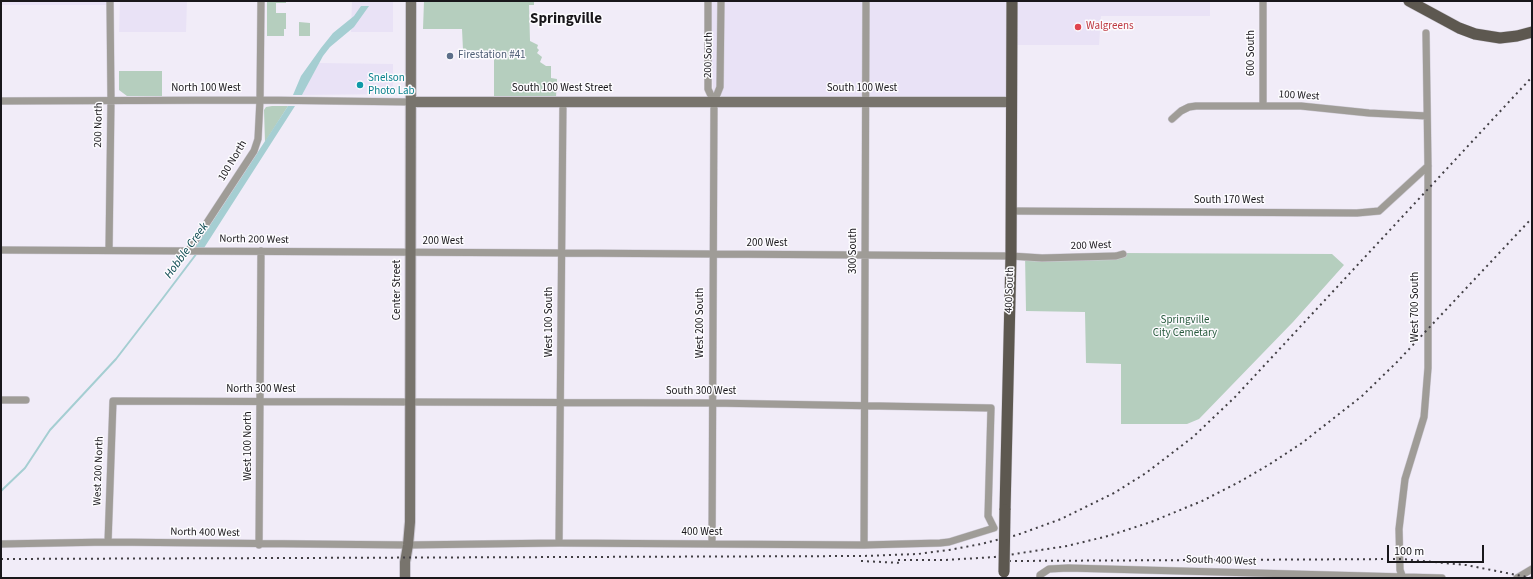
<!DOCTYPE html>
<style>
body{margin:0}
#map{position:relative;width:1533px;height:579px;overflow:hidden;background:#f1ecf8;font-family:"Source Sans 3",sans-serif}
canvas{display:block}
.frame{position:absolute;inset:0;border:2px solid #19171b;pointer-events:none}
.scale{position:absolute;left:1387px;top:545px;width:97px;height:18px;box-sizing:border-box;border:2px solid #19171b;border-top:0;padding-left:5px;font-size:12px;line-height:14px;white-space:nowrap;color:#19171b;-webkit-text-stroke:3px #fcfbfe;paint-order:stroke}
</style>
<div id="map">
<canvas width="1533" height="579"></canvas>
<div class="frame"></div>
<div class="scale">100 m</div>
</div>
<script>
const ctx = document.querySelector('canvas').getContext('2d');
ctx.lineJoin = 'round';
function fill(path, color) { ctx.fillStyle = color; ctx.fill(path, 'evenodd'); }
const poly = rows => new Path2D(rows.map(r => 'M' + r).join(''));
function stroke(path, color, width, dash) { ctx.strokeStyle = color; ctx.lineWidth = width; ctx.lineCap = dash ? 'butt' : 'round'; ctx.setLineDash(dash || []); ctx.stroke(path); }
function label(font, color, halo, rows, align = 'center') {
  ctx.font = font + ' "Source Sans 3",sans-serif'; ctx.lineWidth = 3; ctx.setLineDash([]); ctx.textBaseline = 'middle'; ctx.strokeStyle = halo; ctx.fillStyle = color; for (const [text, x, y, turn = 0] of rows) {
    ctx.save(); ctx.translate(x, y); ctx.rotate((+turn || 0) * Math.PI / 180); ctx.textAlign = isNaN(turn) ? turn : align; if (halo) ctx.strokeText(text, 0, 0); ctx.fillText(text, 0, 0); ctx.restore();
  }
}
fill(poly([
 [1,1,110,1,110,5,1,5],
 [120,1,187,1,186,32,119,32],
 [352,1,393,1,393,32,351,32],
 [689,1,1210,1,1210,16,1101,16,1099,45,1012,45,1011,102,714,102,708,1],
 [319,63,393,64,393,94,302,95]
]), '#e9e2f6');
fill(poly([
 [267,1,286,1,286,3,276,3,276,13,286,13,286,29,284,29,284,36,267,36],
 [424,1,534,1,534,5,529,5,530,41,538,45,537,48,539,50,537,53,542,57,540,62,546,66,551,66,551,78,557,79,556,97,494,96,494,51,463,50,462,29,423,29],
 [299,22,310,23,310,36,299,36],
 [119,71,162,71,162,96,127,96,119,90],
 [272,106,288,106,265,142,264,110,266,107],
 [1122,253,1332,254,1344,265,1293,322,1199,419,1187,424,1121,424,1121,364,1086,363,1085,312,1026,311,1025,254,1115,255]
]), '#b5cebe');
fill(poly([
 [361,6,369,6,354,27,330,47,323,56,302,95,293,95,301,76,321,48,333,33,354,16],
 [288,106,295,106,204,248,195,248]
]), '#a5ced2');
stroke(poly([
 [1,491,25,468,50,430,116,359,163,298,197,253]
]), '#a5ced2', 2);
const street = poly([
 [708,1,708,89,714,102],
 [1263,1,1263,106],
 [1,101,260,100,411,102],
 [1172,119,1181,111,1189,107,1196,106,1301,106,1369,113,1427,116],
 [1011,211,1357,213,1379,211,1428,166],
 [1,250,561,253,1011,256,1042,258,1116,256,1123,254],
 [109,250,111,100,110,1],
 [189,250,254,151,258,139,260,100,261,1],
 [1,400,26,400],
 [559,543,563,101],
 [1,544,108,542,408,545,559,543,864,545,940,543,949,542,994,528,988,516,991,408,712,403,113,401,108,542],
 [712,544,714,102,720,87,721,1],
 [259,545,261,251],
 [864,545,866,1],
 [1040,578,1040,575,1049,569,1068,568,1442,578],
 [1403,578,1400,570,1399,529,1405,479,1424,417,1428,368,1428,166,1426,33],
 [1517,578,1532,569]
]);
const secondary = poly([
 [411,102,1011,102],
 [405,578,405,562,408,545,410,522,411,1]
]);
const primary = poly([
 [1409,1,1459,28,1475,34,1500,38,1517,36,1532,32],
 [1005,510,1011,256,1012,1]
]);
stroke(street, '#cecad5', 8);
stroke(secondary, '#cecad5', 12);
stroke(primary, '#cecad5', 12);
stroke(street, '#9f9c97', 7);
stroke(secondary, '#78746d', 10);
stroke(primary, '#5d5850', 11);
stroke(poly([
 [1,559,863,556,918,554,949,550,981,544,1017,535,1061,519,1114,493,1146,473,1193,437,1235,397,1532,77],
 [898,560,945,560,995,557,1067,546,1108,536,1151,522,1202,501,1241,481,1270,464,1302,443,1362,396,1397,362,1532,218],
 [861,561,903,563],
 [1009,561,1401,559,1466,565,1532,578]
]), '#423f44', 2, [2, 4]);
const primaryBridge = poly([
 [1004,572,1005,510]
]);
stroke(primaryBridge, '#cecad5', 12, []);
stroke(primaryBridge, '#5d5850', 11);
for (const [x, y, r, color] of [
 [1078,27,4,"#e0444e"],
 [450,56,4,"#5c6f8a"],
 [360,85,4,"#0f9aa8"]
]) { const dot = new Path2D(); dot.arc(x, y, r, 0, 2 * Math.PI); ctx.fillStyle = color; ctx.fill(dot); stroke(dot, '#fcfbfe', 1.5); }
label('11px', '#be3a42', '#fcfbfe', [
 ["Walgreens",1086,27]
], 'left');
label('11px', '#19171b', '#fcfbfe', [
 ["600 South",1252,53,-90],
 ["200 South",709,55,-89],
 ["North 100 West",206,89],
 ["South 100 West Street",562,89],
 ["South 100 West",862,89],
 ["100 West",1299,96,3],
 ["200 North",99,125,-89],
 ["100 North",233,161,-59],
 ["South 170 West",1229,201],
 ["North 200 West",254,240,1],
 ["200 West",443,242],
 ["200 West",767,244],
 ["200 West",1091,246,-2],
 ["300 South",854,251,-90],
 ["Center Street",398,290,-90],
 ["400 South",1010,290,-88],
 ["West 700 South",1416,307,-90],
 ["West 100 South",550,322,-90],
 ["West 200 South",701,323,-90],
 ["North 300 West",261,390],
 ["South 300 West",701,392],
 ["West 100 North",249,446,-90],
 ["West 200 North",99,471,-88],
 ["North 400 West",205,533,1],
 ["400 West",702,533],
 ["South 400 West",1221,561,2]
]);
label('11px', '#4e5e75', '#fcfbfe', [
 ["Firestation #41",458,56]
], 'left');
label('11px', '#0d838f', '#fcfbfe', [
 ["Snelson",368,79],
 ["Photo Lab",368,92]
], 'left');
label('11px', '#285b3e', '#fcfbfe', [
 ["Springville",1185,321],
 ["City Cemetary",1185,334]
]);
label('italic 12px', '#06464b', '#fcfbfe', [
 ["Hobble Creek",187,251,-54]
]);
label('bold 15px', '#19171b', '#fcfbfe', [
 ["Springville",566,20]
]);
</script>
